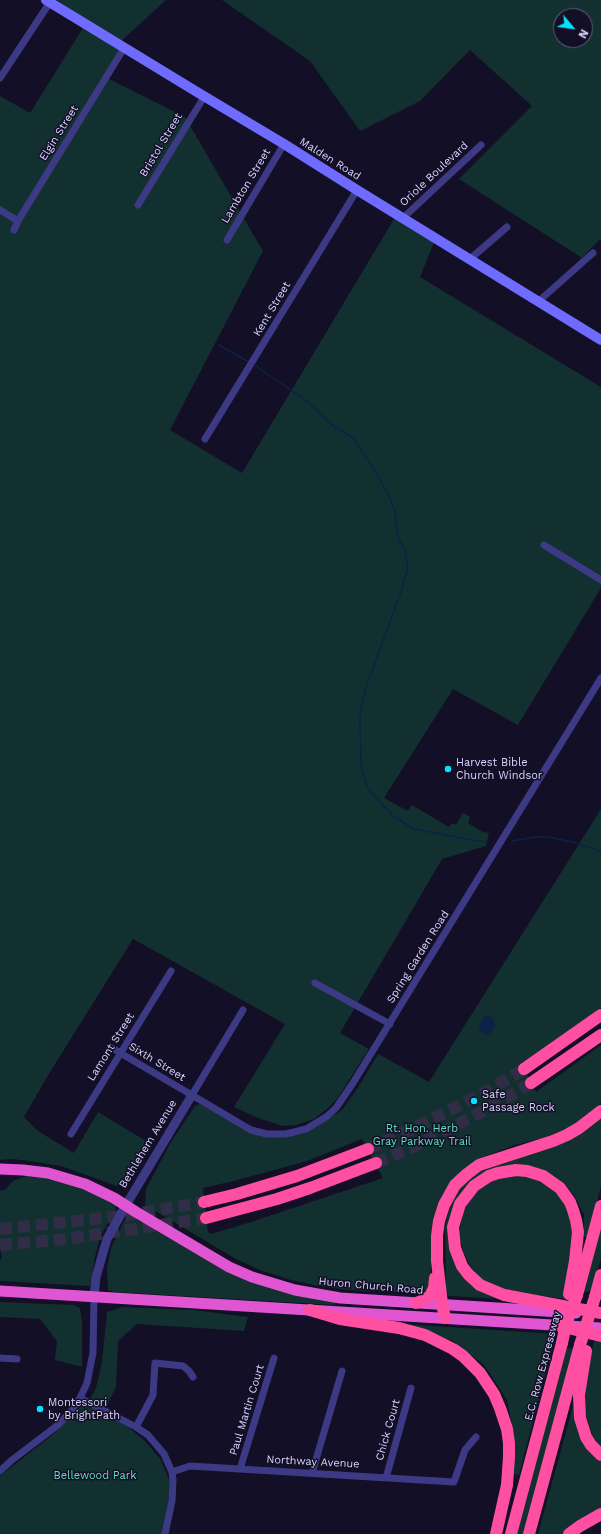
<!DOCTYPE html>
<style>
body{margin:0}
#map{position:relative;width:601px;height:1534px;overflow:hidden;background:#130f26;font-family:"Work Sans",sans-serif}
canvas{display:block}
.north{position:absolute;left:553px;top:8px;width:40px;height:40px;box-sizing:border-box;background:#130f26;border:1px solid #625e7d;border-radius:50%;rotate:119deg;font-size:11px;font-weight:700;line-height:16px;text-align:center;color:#d9d4ff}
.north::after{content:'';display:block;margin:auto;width:14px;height:18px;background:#00e5ff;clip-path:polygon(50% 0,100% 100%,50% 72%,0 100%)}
</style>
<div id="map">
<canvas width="601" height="1534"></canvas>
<div class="north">N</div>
</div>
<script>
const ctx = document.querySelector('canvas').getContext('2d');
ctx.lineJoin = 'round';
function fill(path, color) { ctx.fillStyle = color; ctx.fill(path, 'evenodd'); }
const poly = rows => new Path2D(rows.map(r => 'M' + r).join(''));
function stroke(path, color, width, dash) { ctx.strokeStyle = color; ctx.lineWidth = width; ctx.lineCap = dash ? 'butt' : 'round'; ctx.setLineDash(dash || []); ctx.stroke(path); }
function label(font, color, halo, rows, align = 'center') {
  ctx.font = font + ' "Work Sans",sans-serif'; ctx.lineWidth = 3; ctx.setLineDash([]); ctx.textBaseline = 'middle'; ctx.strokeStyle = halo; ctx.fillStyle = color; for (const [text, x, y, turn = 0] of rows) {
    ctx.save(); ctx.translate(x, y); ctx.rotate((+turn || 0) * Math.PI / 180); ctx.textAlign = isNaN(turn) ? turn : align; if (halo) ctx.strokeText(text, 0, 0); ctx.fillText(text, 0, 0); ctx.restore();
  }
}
fill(poly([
 [57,0,166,0,118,44],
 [222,0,601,0,601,241,599,240,582,258,459,179,532,106,470,50,420,101,360,131,310,61],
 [561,16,585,16,585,40,561,40],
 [86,23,119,48,107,78,185,117,263,251,170,430,242,473,397,214,436,238,420,277,601,387,601,588,518,725,453,689,384,798,408,811,412,805,449,827,452,823,456,825,463,813,470,817,468,823,483,832,489,833,486,846,442,859,340,1033,369,1049,337,1099,329,1107,314,1119,296,1125,283,1126,258,1118,234,1107,285,1024,133,939,47,1077,24,1117,38,1131,74,1153,98,1112,151,1144,126,1181,117,1186,61,1166,30,1161,12,1159,0,1160,0,96,30,113],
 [601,809,601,1008,564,1036,521,1063,536,1092,601,1045,601,1102,596,1109,569,1128,543,1138,515,1145,476,1160,433,1234,430,1284,423,1293,348,1290,319,1286,291,1280,260,1270,236,1259,145,1205,146,1189,171,1142,195,1106,200,1104,247,1131,282,1137,305,1133,342,1110,359,1086,378,1054,429,1082],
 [362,1139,383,1178,251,1222,211,1234,208,1232,203,1188,234,1181,307,1161],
 [601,1116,601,1187,587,1237,583,1237,584,1215,575,1197,565,1184,552,1175,539,1169,469,1186,452,1252,504,1299,449,1296,446,1294,445,1229,448,1212,457,1193,466,1180,482,1168],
 [521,1174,541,1179,559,1192,575,1228,573,1254,565,1299,508,1291,486,1283,472,1269,464,1253,459,1235,463,1212,472,1196,489,1182,504,1175],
 [26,1176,48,1178,83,1189,115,1203,116,1208,100,1237,95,1257,90,1286,0,1281,0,1259,2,1259,0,1247,0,1191,6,1189,13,1181],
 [131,1216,230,1273,335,1302,335,1305,114,1292,108,1290,107,1269,111,1248,124,1221,127,1217],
 [601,1224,601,1259,591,1291,584,1292],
 [0,1302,73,1305,80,1308,82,1321,82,1367,55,1360,57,1341,40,1319,0,1317],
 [122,1307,194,1310,248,1317,244,1331,137,1324,118,1341,116,1387,107,1405,90,1399,96,1388,102,1362,107,1312],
 [402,1324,556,1334,519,1475,513,1474,514,1435,507,1400,484,1365,453,1341],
 [594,1340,601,1341,601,1446,596,1442,589,1427,585,1411,586,1380],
 [567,1348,575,1349,526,1534,516,1534],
 [574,1402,601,1459,601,1509,563,1534,538,1534],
 [83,1403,127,1426,146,1442,161,1460,170,1482,168,1504,162,1534,0,1534,0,1476,56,1432]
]), '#12302f');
fill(poly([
 [484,1016,490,1016,494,1020,495,1025,490,1034,487,1035,480,1031,478,1027]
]), '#0c2248');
stroke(poly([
 [219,345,247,361],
 [256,366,308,402,332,425,353,438,377,474,390,498,395,512,398,538,405,550,408,567,402,589,366,687,361,709,360,718,361,765,364,778,368,789,393,816,414,829,471,840,487,842],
 [512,841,536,837,548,837,572,842,601,851]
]), '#0c2248', 1.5);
stroke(poly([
 [368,1149,406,1132,484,1093,524,1069],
 [376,1163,413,1147,491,1107,531,1083],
 [0,1229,122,1216,204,1202],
 [0,1245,67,1239,206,1218]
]), '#312d47', 12, [12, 6]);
stroke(poly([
 [0,78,50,2],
 [138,205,204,97],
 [0,210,18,221],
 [403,218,481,145],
 [14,230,18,221,124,48],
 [227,240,284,144],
 [470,259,507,227],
 [539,301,593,253],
 [205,439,357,190],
 [544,545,601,580],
 [315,983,390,1024],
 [112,1048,251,1130,267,1134,286,1134,306,1129,326,1117,336,1108,353,1083,601,678],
 [192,1095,243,1010],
 [71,1134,171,971],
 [0,1358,17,1359],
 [80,1398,136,1427,148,1435,164,1454,172,1472,173,1480,172,1501,165,1534],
 [136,1427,153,1395,155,1363,183,1366,189,1371,193,1377],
 [240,1469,274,1358],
 [0,1471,12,1460,58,1425,73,1409,80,1398,87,1383,93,1353,94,1297],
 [172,1472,190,1466,454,1482,465,1450,476,1437],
 [312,1473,342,1371],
 [386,1478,411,1388]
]), '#3d3a85', 7);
stroke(poly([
 [94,1297,96,1277,107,1239,126,1205,192,1095]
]), '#3d3a85', 9);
stroke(poly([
 [46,0,197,92,284,144,357,190,601,340]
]), '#6f6bff', 10);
stroke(poly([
 [0,1169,23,1170,48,1173,85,1184,114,1198,136,1212,229,1267,252,1277,295,1290,340,1298,576,1313],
 [0,1291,601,1328]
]), '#e055d1', 11);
stroke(poly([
 [524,1069,601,1015],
 [531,1083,601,1035],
 [204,1202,237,1194,297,1176,368,1149],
 [206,1218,277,1199,310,1188,376,1163],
 [569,1294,575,1261,578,1232,576,1220,573,1210,570,1202,560,1188,543,1176,527,1171,516,1170,498,1173,489,1176,474,1186,460,1204,453,1227,455,1248,462,1266,468,1274,480,1285,504,1295,601,1313],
 [577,1295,601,1206],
 [595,1297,601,1275],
 [416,1303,424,1300,430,1296,434,1288,435,1278],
 [310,1310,340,1319,399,1328,425,1335,453,1349,463,1356,480,1373,494,1394,500,1408,507,1429,509,1443,509,1457,507,1485,496,1534],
 [445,1318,442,1304,437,1261,437,1236,439,1221,444,1205,455,1185,467,1174,479,1165,553,1141,567,1135,579,1128,601,1111],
 [556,1325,601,1336],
 [586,1351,579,1395,580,1418,586,1437,591,1445,601,1455],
 [511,1534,562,1343],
 [529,1534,580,1345],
 [569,1534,580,1526,601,1514]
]), '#ff4fa3', 12);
stroke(poly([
 [562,1343,566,1324,577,1295],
 [580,1345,595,1297]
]), '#ff4fa3', 12);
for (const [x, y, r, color] of [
 [448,769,4,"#00e5ff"],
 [474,1101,4,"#00e5ff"],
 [40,1409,4,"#00e5ff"]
]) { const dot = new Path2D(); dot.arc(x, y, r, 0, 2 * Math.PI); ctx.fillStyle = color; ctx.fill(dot); stroke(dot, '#130f26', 1.5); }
label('11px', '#d9d4ff', '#130f26', [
 ["Elgin Street",59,133,-58],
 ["Bristol Street",161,145,-59],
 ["Malden Road",330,159,32],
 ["Oriole Boulevard",434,174,-43],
 ["Lambton Street",246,186,-59],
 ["Kent Street",272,309,-59],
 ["Spring Garden Road",418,957,-58],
 ["Lamont Street",111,1047,-58],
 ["Sixth Street",157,1062,31],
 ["Bethlehem Avenue",148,1144,-59],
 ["Huron Church Road",371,1286,5],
 ["E.C. Row Expressway",543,1366,-75],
 ["Paul Martin Court",247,1410,-73],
 ["Chick Court",388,1430,-74],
 ["Northway Avenue",313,1462,3]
]);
label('11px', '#d9d4ff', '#130f26', [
 ["Harvest Bible",456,763],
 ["Church Windsor",456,776],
 ["Safe",482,1095],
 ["Passage Rock",482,1108],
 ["Montessori",48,1403],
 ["by BrightPath",48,1416]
], 'left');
label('11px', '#5fe0c0', '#130f26', [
 ["Rt. Hon. Herb",422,1129],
 ["Gray Parkway Trail",422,1142],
 ["Bellewood Park",95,1476]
]);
</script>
